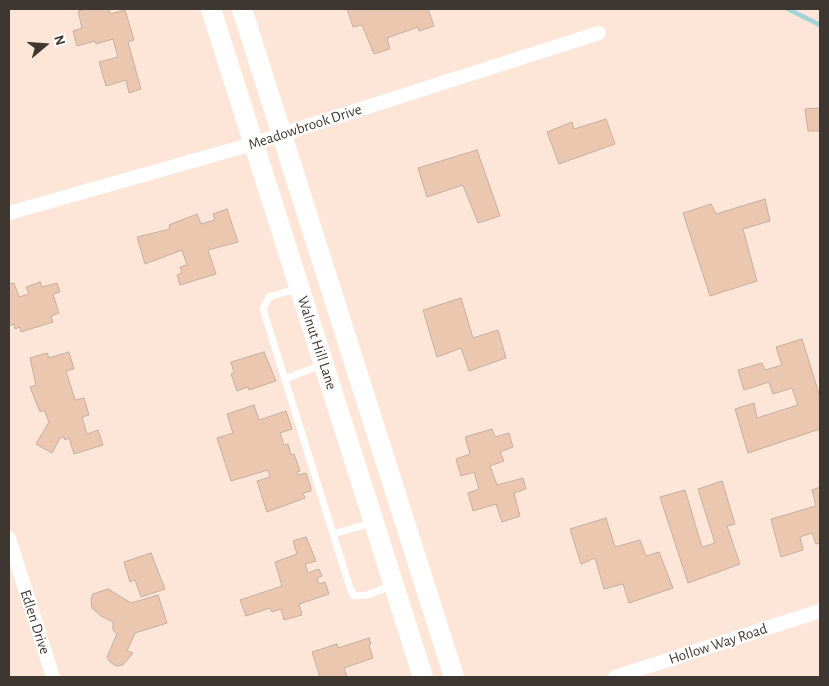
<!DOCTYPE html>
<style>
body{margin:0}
#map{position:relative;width:829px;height:686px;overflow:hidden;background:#fde6d8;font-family:"Alegreya Sans",sans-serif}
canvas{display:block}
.frame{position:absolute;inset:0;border:10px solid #3e3630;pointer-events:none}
.north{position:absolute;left:20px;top:20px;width:50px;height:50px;-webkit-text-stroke:4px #fff;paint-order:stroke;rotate:72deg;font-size:14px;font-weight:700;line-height:20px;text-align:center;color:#3e3630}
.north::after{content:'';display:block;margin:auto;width:18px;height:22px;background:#3e3630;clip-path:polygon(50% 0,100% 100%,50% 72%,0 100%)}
</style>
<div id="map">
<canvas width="829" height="686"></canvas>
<div class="frame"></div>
<div class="north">N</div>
</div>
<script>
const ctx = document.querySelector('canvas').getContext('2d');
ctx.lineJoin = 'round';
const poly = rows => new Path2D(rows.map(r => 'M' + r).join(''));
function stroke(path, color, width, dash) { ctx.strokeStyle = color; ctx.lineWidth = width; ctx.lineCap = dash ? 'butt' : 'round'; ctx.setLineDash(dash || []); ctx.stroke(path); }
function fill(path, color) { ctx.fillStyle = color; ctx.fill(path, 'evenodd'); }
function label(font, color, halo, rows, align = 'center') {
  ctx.font = font + ' "Alegreya Sans",sans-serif'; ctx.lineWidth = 4; ctx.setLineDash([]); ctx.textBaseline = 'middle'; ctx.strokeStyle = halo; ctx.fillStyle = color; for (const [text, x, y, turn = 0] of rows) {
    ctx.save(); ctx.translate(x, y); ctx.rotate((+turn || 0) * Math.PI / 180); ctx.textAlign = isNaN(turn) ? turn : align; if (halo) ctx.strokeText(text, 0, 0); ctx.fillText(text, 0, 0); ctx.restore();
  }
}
stroke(poly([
 [788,9,820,25]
]), '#a1d4d8', 4.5);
const building = poly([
 [86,9,109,9,110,14,125,10,134,40,128,42,141,89,129,93,126,80,106,86,99,62,118,57,113,39,96,44,95,41,77,46,73,31,82,28,78,11,86,9],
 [347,9,428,9,434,26,419,31,418,27,387,38,390,49,374,54,362,25,353,27,347,9],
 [820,108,820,131,808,131,805,109,820,108],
 [606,119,615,144,559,164,547,132,572,122,574,129,606,119],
 [477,150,500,216,478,223,463,185,427,197,418,168,477,150],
 [765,199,770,221,743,229,757,281,710,296,683,213,711,204,716,214,765,199],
 [227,209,238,242,208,250,216,274,180,285,177,275,182,273,180,267,187,265,182,250,145,264,137,237,170,229,169,225,197,214,201,224,215,220,213,214,227,209],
 [40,282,42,287,57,283,60,292,53,294,59,313,51,316,53,322,21,332,20,327,15,329,14,324,9,326,9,284,14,283,19,297,29,294,26,287,40,282],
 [461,298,473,338,498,330,506,358,469,371,461,348,437,357,423,310,461,298],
 [802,339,820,397,820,429,748,453,735,409,754,403,757,418,798,405,792,388,773,394,769,382,744,390,738,370,762,363,765,370,782,365,776,347,802,339],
 [69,352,74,369,66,371,75,400,84,398,89,415,82,417,87,434,98,430,103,445,74,454,69,438,65,440,64,437,60,438,52,453,36,444,49,422,44,410,40,412,30,387,36,385,30,358,47,353,49,358,69,352],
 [264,352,276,381,249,390,248,387,237,391,231,374,234,373,231,362,264,352],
 [254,405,259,420,286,411,292,429,280,433,284,445,288,444,291,455,294,454,300,471,297,472,298,475,306,473,311,488,311,491,303,493,305,498,267,512,257,481,270,477,268,470,231,481,217,438,233,433,227,414,254,405],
 [492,429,495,437,509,433,513,447,500,452,504,461,490,466,497,485,523,478,526,489,514,493,520,516,502,522,496,504,473,511,468,493,479,489,474,472,461,476,456,459,470,454,465,437,492,429],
 [722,481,735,524,727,526,740,564,688,583,660,497,685,490,702,547,715,543,698,489,722,481],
 [820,487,820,543,816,544,812,533,800,537,803,550,781,557,771,519,816,506,812,490,820,487],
 [606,518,615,547,640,540,646,556,659,552,673,588,629,603,623,584,604,589,595,558,581,564,570,529,606,518],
 [306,537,316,561,305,564,308,573,319,569,322,576,317,578,319,584,325,582,329,594,299,604,302,615,284,620,281,609,272,612,270,608,246,616,240,600,282,586,275,562,297,554,293,541,306,537],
 [151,553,165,589,141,597,135,580,130,582,124,562,151,553],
 [108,589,131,603,158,595,167,623,135,633,127,651,133,653,123,665,116,666,110,662,107,657,117,634,113,630,113,622,101,616,92,608,91,599,93,594,108,589],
 [369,638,371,644,369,645,373,658,344,668,347,677,320,677,312,652,337,644,338,648,369,638]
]);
fill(building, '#ecc7b0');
stroke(building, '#c4afa1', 1);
stroke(poly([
 [299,288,269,297,263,309,350,588,354,596,367,595,391,586],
 [285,379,321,365],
 [333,534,371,523]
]), '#fff', 7);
stroke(poly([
 [9,213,242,147,599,33],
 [9,538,53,677],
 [615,677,820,611]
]), '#fff', 14);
stroke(poly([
 [211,9,423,677],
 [242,9,454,677]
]), '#fff', 20);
label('15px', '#3e3630', '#fff', [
 ["Meadowbrook Drive",305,127,-18],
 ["Walnut Hill Lane",317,343,72],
 ["Edlen Drive",35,622,72],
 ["Hollow Way Road",718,644,-18]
]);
</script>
